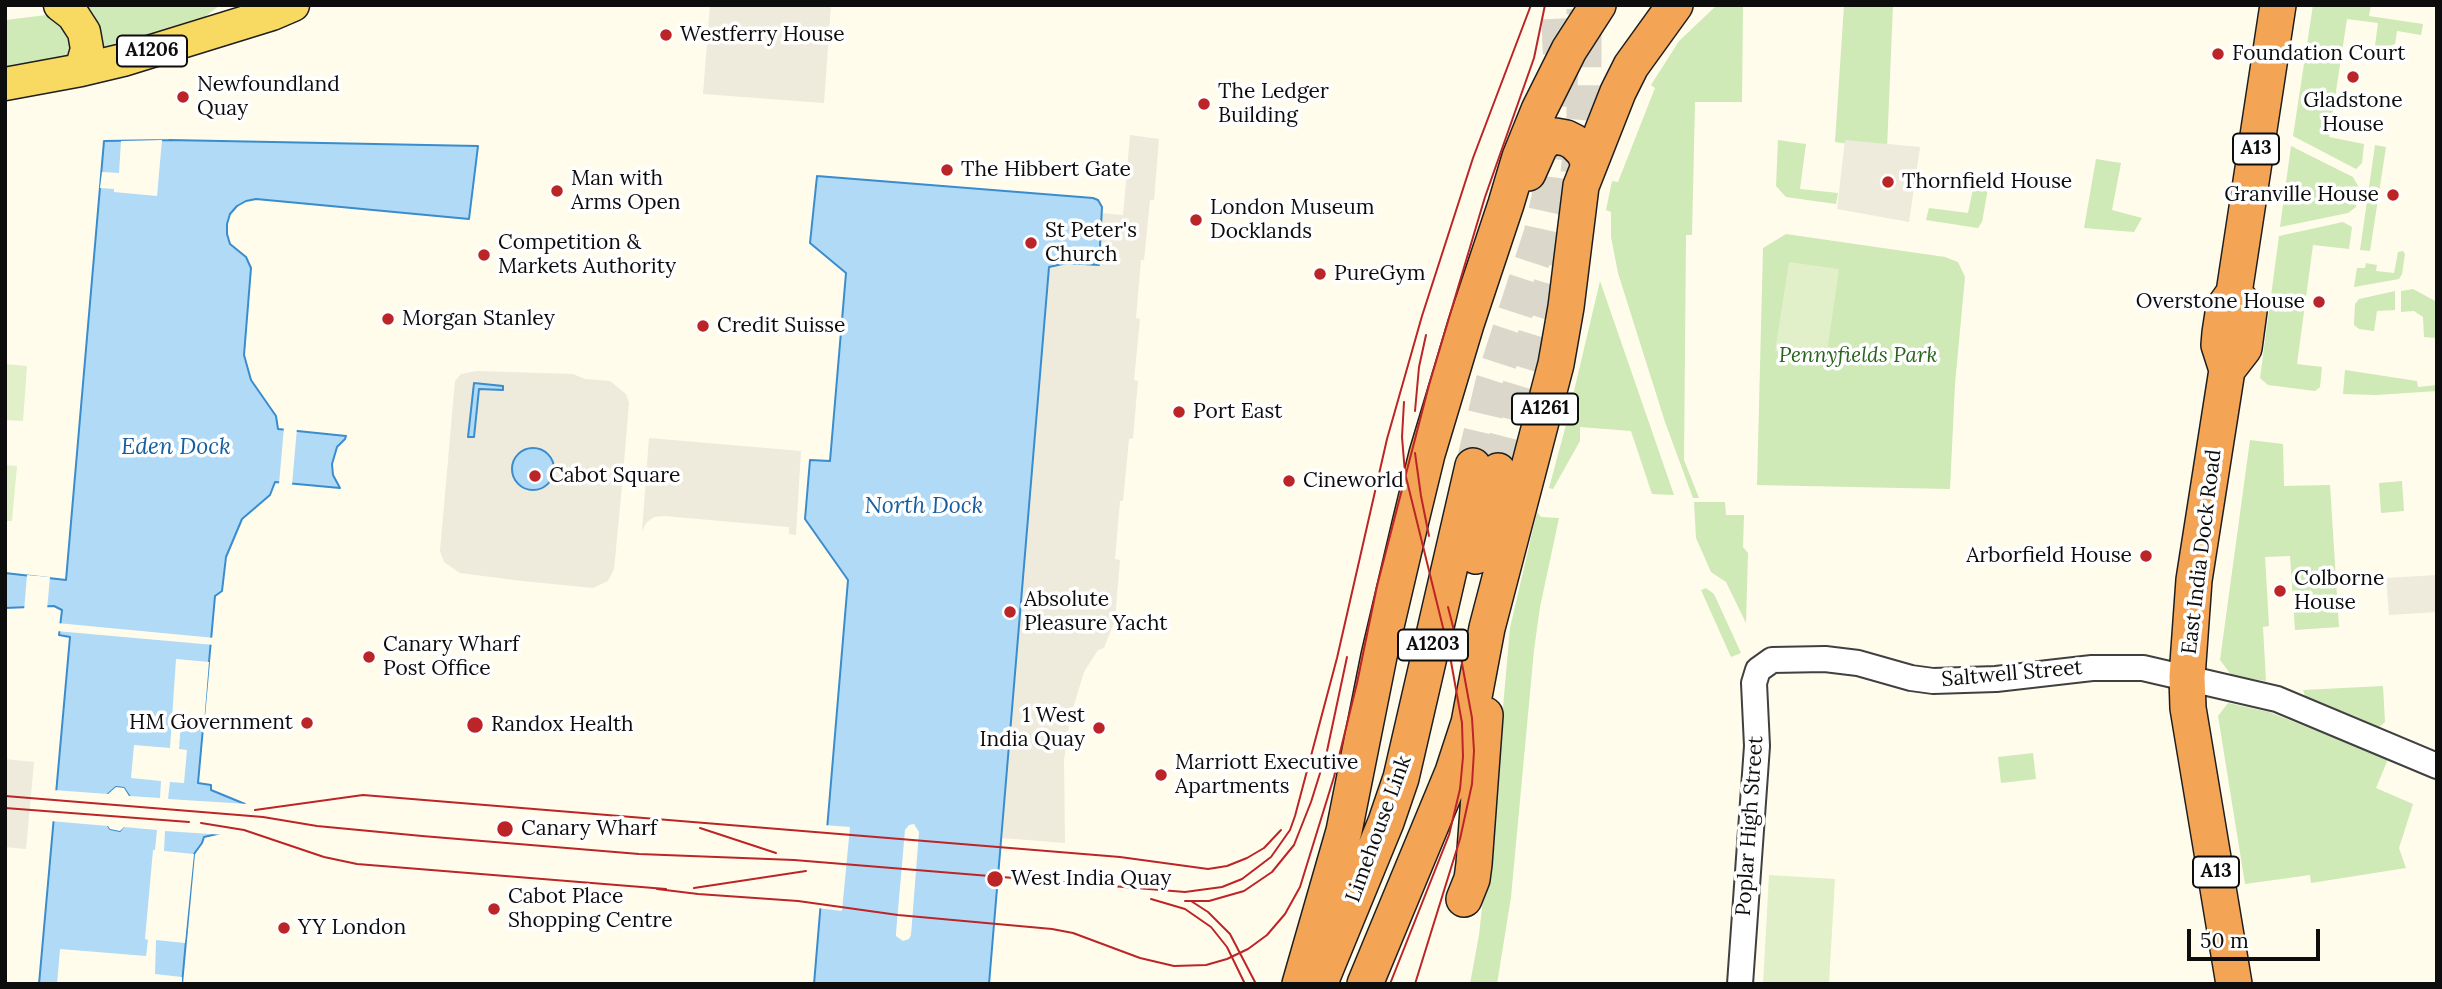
<!DOCTYPE html>
<style>
body{margin:0}
#map{position:relative;width:2442px;height:989px;overflow:hidden;background:#fffcec;font-family:Lora,serif}
canvas{display:block}
.frame{position:absolute;inset:0;border:7px solid #0d0d0d;pointer-events:none}
.scale{position:absolute;left:2187px;top:929px;width:133px;height:32px;box-sizing:border-box;border:4px solid #0d0d0d;border-top:0;padding-left:9px;font-size:21px;line-height:24px;white-space:nowrap;color:#0d0d0d;-webkit-text-stroke:5px #fff;paint-order:stroke}
</style>
<div id="map">
<canvas width="2442" height="989"></canvas>
<div class="frame"></div>
<div class="scale">50 m</div>
</div>
<script>
const ctx = document.querySelector('canvas').getContext('2d');
ctx.lineJoin = 'round';
function fill(path, color) { ctx.fillStyle = color; ctx.fill(path, 'evenodd'); }
const poly = rows => new Path2D(rows.map(r => 'M' + r).join(''));
function stroke(path, color, width, dash) { ctx.strokeStyle = color; ctx.lineWidth = width; ctx.lineCap = dash ? 'butt' : 'round'; ctx.setLineDash(dash || []); ctx.stroke(path); }
function label(font, color, halo, rows, align = 'center') {
  ctx.font = font + ' Lora,serif'; ctx.lineWidth = 7; ctx.setLineDash([]); ctx.textBaseline = 'middle'; ctx.strokeStyle = halo; ctx.fillStyle = color; for (const [text, x, y, turn = 0] of rows) {
    ctx.save(); ctx.translate(x, y); ctx.rotate((+turn || 0) * Math.PI / 180); ctx.textAlign = isNaN(turn) ? turn : align; if (halo) ctx.strokeText(text, 0, 0); ctx.fillText(text, 0, 0); ctx.restore();
  }
}
fill(poly([
 [220,5,201,20,96,55,76,7],
 [1717,5,1743,5,1742,102,1695,102,1692,235,1686,235,1684,460,1699,498,1693,498,1665,422,1618,273,1611,237,1611,212,1606,210,1612,181,1618,182,1655,88,1651,85,1679,41],
 [1844,5,1893,5,1887,149,1835,142],
 [2313,5,2371,5,2369,16,2423,24,2421,35,2397,31,2395,44,2384,48,2377,61,2373,61,2378,23,2347,19,2329,137,2364,144,2362,163,2356,169,2293,136],
 [47,15,54,16,71,31,71,60,5,72,5,20],
 [1778,140,1806,144,1800,189,1838,193,1836,204,1786,197,1776,186],
 [2375,145,2386,147,2370,251,2360,250],
 [2291,146,2353,177,2358,186,2356,207,2348,213,2280,227],
 [2096,159,2121,163,2112,210,2142,218,2134,232,2084,228],
 [1976,174,1989,183,1982,222,1978,228,1926,220,1929,208,1968,213],
 [2343,222,2352,227,2349,249,2313,245,2297,364,2322,367,2320,387,2315,391,2268,385,2260,378,2279,236],
 [1786,234,1945,257,1958,262,1965,277,1955,384,1950,489,1757,485,1763,248],
 [2403,251,2405,254,2402,274,2399,279,2354,287,2357,268,2365,268,2366,263,2371,264,2377,265,2376,271,2394,273,2398,252],
 [1600,281,1674,495,1652,494,1631,431,1580,427,1580,441,1553,489,1549,488,1566,425],
 [2413,289,2437,302,2437,338,2424,337,2423,317,2414,311,2401,312,2401,291],
 [2395,291,2395,310,2377,311,2374,331,2359,329,2354,325,2355,304,2359,299],
 [2345,370,2417,381,2418,387,2437,385,2437,391,2376,395,2343,394],
 [2250,440,2283,444,2284,486,2330,485,2339,627,2295,630,2290,556,2265,557,2269,626,2263,627,2266,681,2232,676,2220,660],
 [2402,481,2404,511,2381,513,2379,483],
 [1694,502,1725,502,1726,515,1744,515,1743,547,1748,553,1746,623,1726,582,1711,572,1696,538],
 [1537,512,1541,517,1559,518,1540,607,1534,650,1511,897,1497,984,1470,984,1479,935,1498,764,1510,628],
 [1706,588,1714,594,1741,653,1731,657,1701,590],
 [2383,686,2385,722,2379,727,2305,696,2303,690],
 [2228,703,2269,712,2388,759,2376,788,2413,804,2399,848,2406,868,2311,883,2310,875,2245,884,2218,716],
 [2033,753,2036,779,2001,783,1998,757]
]), '#cfe9b7');
fill(poly([
 [1789,262,1839,269,1826,359,1775,351],
 [5,364,27,366,23,421,5,420],
 [5,465,17,466,12,521,5,521],
 [1769,875,1835,879,1829,984,1763,984]
]), '#e1f0c8');
fill(poly([
 [710,5,831,5,824,103,703,94],
 [1130,135,1159,139,1154,200,1150,200,1144,260,1141,260,1136,318,1140,319,1134,380,1138,381,1133,438,1129,439,1123,501,1120,501,1115,559,1120,560,1115,620,1104,648,1098,650,1084,672,1070,718,1064,760,1065,843,1002,838,1049,267,1067,263,1099,265,1102,213,1123,215],
 [1845,140,1920,147,1909,222,1837,209],
 [477,371,573,374,585,379,610,381,626,394,629,403,622,486,614,569,608,581,593,588,522,581,460,573,444,562,440,551,455,381,461,374],
 [649,438,801,451,796,535,789,534,789,527,664,516,654,517,646,523,642,531],
 [2437,575,2437,612,2389,615,2386,578],
 [5,759,34,762,26,849,5,847]
]), '#eeeadc');
const water = poly([
 [169,140,478,146,469,219,256,199,246,201,237,206,230,214,227,224,227,234,230,244,246,257,251,268,244,355,251,380,276,416,278,429,346,436,345,439,337,447,332,464,333,475,340,488,275,482,270,495,242,519,226,557,222,591,215,596,198,783,211,785,211,790,245,804,243,828,204,837,202,843,194,854,182,984,39,984,70,637,59,635,62,610,54,606,5,608,5,573,66,580,104,141,169,140],
 [116,787,124,788,130,797,126,823,120,831,110,829,106,822,108,794,116,787],
 [817,176,1093,198,1098,200,1102,207,1099,265,1067,263,1049,267,989,984,814,984,848,580,805,519,810,460,830,461,846,273,810,243,817,176],
 [474,383,503,386,503,390,479,389,474,437,468,437,474,383],
 '512 469a21 21 0 1 1 42 0a21 21 0 1 1-42 0Z'
]);
fill(water, '#b1daf6');
stroke(water, '#398ccd', 2);
fill(poly([
 [162,140,157,196,114,192,114,189,100,188,102,172,119,173,121,141],
 [284,427,297,428,292,485,279,484],
 [27,575,50,577,47,610,24,611],
 [57,623,215,638,212,641,214,645,56,631],
 [176,659,209,662,204,723,181,722,179,749,187,750,184,783,170,782,168,799,248,804,246,829,225,835,165,831,164,851,194,854,185,943,156,940,155,974,182,977,182,984,57,984,60,949,146,956,148,940,145,939,153,850,155,850,157,830,124,827,120,831,110,829,108,826,50,821,53,790,108,794,116,787,124,788,129,796,160,798,161,781,131,778,134,745,170,748],
 [117,790,122,791,126,798,123,822,119,827,112,826,109,821,112,795],
 [914,824,919,832,911,935,909,939,903,941,896,936,896,933,905,830,909,825],
 [824,825,850,827,842,911,817,908]
]), '#fffcec');
stroke(poly([
 [1578,173,1584,116,1584,9],
 [1473,466,1493,382,1541,234,1551,188,1558,131,1561,66,1558,5],
 [1498,471,1520,386,1562,248]
]), '#dbd8cb', 35, [35, 18]);
const minor = poly([
 [1740,984,1757,746,1754,683,1758,670,1772,660,1825,659,1858,663,1911,678,1933,681,1996,679,2092,668,2143,668,2277,699,2437,766]
]);
const major = poly([
 [60,5,73,15,84,32,87,49,81,70],
 [5,84,81,70,123,60,272,14,293,5]
]);
const highway = poly([
 [1528,173,1540,146,1547,139,1555,136,1566,138,1574,142,1584,152,1589,164],
 [2227,370,2244,348,2249,311,2234,293],
 [1476,556,1498,471],
 [1464,899,1472,879,1474,864,1485,715],
 [1321,980,1386,822,1401,778,1473,466],
 [1300,984,1344,831,1379,656,1410,524,1427,454,1466,324,1506,204,1520,157,1539,110,1569,50,1598,5],
 [1365,984,1453,772,1469,723,1487,628,1556,364,1566,307,1581,186,1618,92,1631,66,1675,5],
 [2234,984,2188,708,2187,677,2194,580,2227,370,2219,345,2220,333,2224,307,2234,293,2278,5]
]);
stroke(minor, '#404040', 28);
stroke(major, '#1e1e1e', 35);
stroke(highway, '#1e1e1e', 38);
stroke(minor, '#fff', 24);
stroke(major, '#f8da63', 32);
stroke(highway, '#f4a455', 35);
stroke(poly([
 [1415,411,1419,367,1426,335],
 [1415,453,1421,496,1429,536],
 [5,796,263,817,317,826,422,836,639,854,794,860,1185,892,1222,887,1242,879,1271,857,1290,830,1295,816,1337,658,1387,439,1422,316,1473,158,1531,5],
 [5,808,189,822],
 [255,810,363,795,1120,857,1208,869,1227,866,1247,858,1264,848,1281,830],
 [201,823,244,830,324,857,357,864,666,889],
 [700,828,776,853],
 [694,888,806,871],
 [657,889,698,894,798,901,898,915,1052,929,1073,933,1140,958,1174,966,1206,965,1227,959,1248,949,1267,935,1285,914,1300,887,1334,777,1357,683,1377,586,1429,385,1485,197,1534,58,1545,5],
 [1151,899,1185,909,1211,927,1227,947,1245,984],
 [1185,901,1209,901,1244,891,1272,872,1294,845,1311,802,1327,751,1347,657],
 [1191,901,1208,912,1230,934,1256,984],
 [1390,984,1449,835,1460,789,1463,757,1462,723,1450,656,1405,473,1402,437,1404,402],
 [1415,984,1460,839,1472,784,1474,751,1472,718,1461,658,1448,607]
]), '#bc2527', 2);
for (const [x, y, r, color] of [
 [666,35,7,"#bc2527"],
 [2218,54,7,"#bc2527"],
 [2353,77,7,"#bc2527"],
 [183,97,7,"#bc2527"],
 [1204,104,7,"#bc2527"],
 [947,170,7,"#bc2527"],
 [1888,182,7,"#bc2527"],
 [557,191,7,"#bc2527"],
 [2393,195,7,"#bc2527"],
 [1196,220,7,"#bc2527"],
 [1031,243,7,"#bc2527"],
 [484,255,7,"#bc2527"],
 [1320,274,7,"#bc2527"],
 [2319,302,7,"#bc2527"],
 [388,319,7,"#bc2527"],
 [703,326,7,"#bc2527"],
 [1179,412,7,"#bc2527"],
 [535,476,7,"#bc2527"],
 [1289,481,7,"#bc2527"],
 [2146,556,7,"#bc2527"],
 [2280,591,7,"#bc2527"],
 [1010,612,7,"#bc2527"],
 [369,657,7,"#bc2527"],
 [307,723,7,"#bc2527"],
 [475,725,9,"#bc2527"],
 [1099,728,7,"#bc2527"],
 [1161,775,7,"#bc2527"],
 [505,829,9,"#bc2527"],
 [995,879,9,"#bc2527"],
 [494,909,7,"#bc2527"],
 [284,928,7,"#bc2527"]
]) { const dot = new Path2D(); dot.arc(x, y, r, 0, 2 * Math.PI); ctx.fillStyle = color; ctx.fill(dot); stroke(dot, '#fff', 2.5); }
for (const [x, y, w] of [
 [152,51,70],
 [2256,149,46],
 [1545,409,66],
 [1433,645,70],
 [2216,872,46]
]) { const box = new Path2D(); box.roundRect(x - w / 2, y - 15.5, w, 31, 5); ctx.fillStyle = '#fff'; ctx.fill(box); stroke(box, '#0d0d0d', 2); }
label('bold 19px', '#0d0d0d', null, [
 ["A1206",152,51],
 ["A13",2256,149],
 ["A1261",1545,409],
 ["A1203",1433,645],
 ["A13",2216,872]
]);
label('21px', '#0d0d0d', '#fff', [
 ["Westferry House",680,35],
 ["Foundation Court",2232,54],
 ["Newfoundland",197,85],
 ["Quay",197,109],
 ["The Ledger",1218,92],
 ["Building",1218,116],
 ["Gladstone",2353,101,"center"],
 ["House",2353,125,"center"],
 ["The Hibbert Gate",961,170],
 ["Man with",571,179],
 ["Arms Open",571,203],
 ["Thornfield House",1902,182],
 ["Granville House",2379,195,"right"],
 ["London Museum",1210,208],
 ["Docklands",1210,232],
 ["St Peter's",1045,231],
 ["Church",1045,255],
 ["Competition &",498,243],
 ["Markets Authority",498,267],
 ["PureGym",1334,274],
 ["Overstone House",2305,302,"right"],
 ["Morgan Stanley",402,319],
 ["Credit Suisse",717,326],
 ["Port East",1193,412],
 ["Cabot Square",549,476],
 ["Cineworld",1303,481],
 ["Arborfield House",2132,556,"right"],
 ["Colborne",2294,579],
 ["House",2294,603],
 ["Absolute",1024,600],
 ["Pleasure Yacht",1024,624],
 ["Canary Wharf",383,645],
 ["Post Office",383,669],
 ["1 West",1085,716,"right"],
 ["India Quay",1085,740,"right"],
 ["HM Government",293,723,"right"],
 ["Randox Health",491,725],
 ["Marriott Executive",1175,763],
 ["Apartments",1175,787],
 ["Canary Wharf",521,829],
 ["West India Quay",1011,879],
 ["Cabot Place",508,897],
 ["Shopping Centre",508,921],
 ["YY London",298,928]
], 'left');
label('italic 21px', '#29641d', '#fff', [
 ["Pennyfields Park",1858,356]
]);
label('21px', '#0d0d0d', '#fff', [
 ["East India Dock Road",2202,552,-83],
 ["Saltwell Street",2012,674,-5],
 ["Poplar High Street",1750,826,-86],
 ["Limehouse Link",1379,829,-70]
]);
label('italic 23px', '#165e9e', '#fff', [
 ["Eden Dock",176,447],
 ["North Dock",924,506]
]);
</script>
